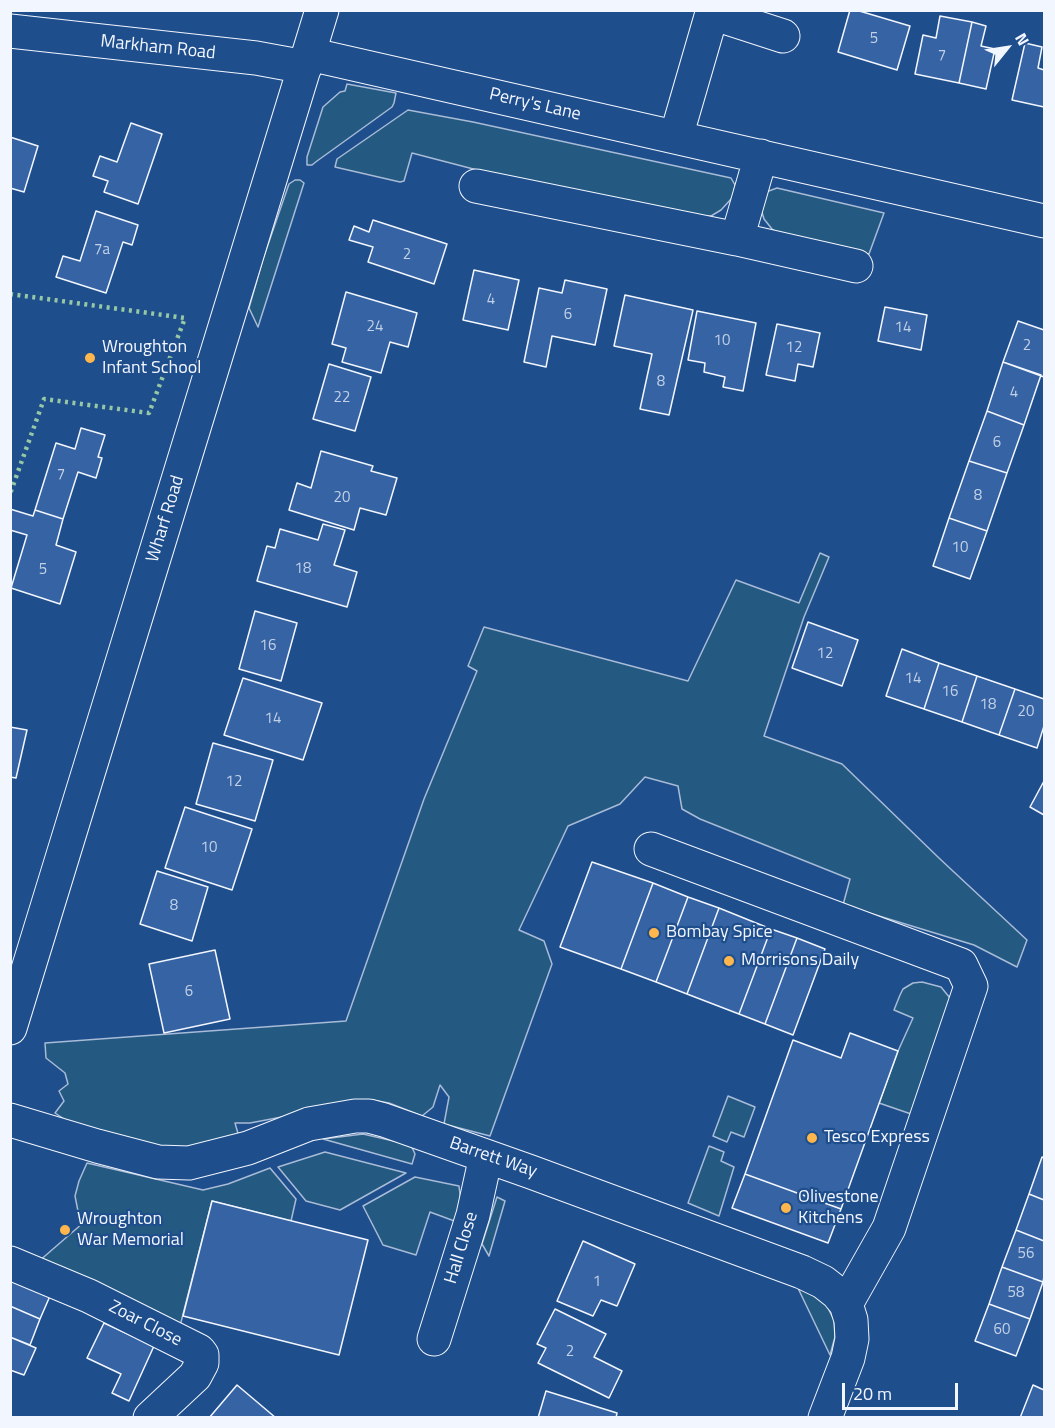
<!DOCTYPE html>
<style>
body{margin:0}
#map{position:relative;width:1055px;height:1428px;overflow:hidden;background:#1f4e8c;font-family:"Titillium Web",sans-serif}
canvas{display:block}
.frame{position:absolute;inset:0;border:12px solid #f2f6ff;pointer-events:none}
.north{position:absolute;left:977px;top:18px;width:60px;height:60px;-webkit-text-stroke:4px #1f4e8c;paint-order:stroke;rotate:60deg;font-size:16px;font-weight:700;line-height:24px;text-align:center;color:#f2f6ff}
.north::after{content:'';display:block;margin:auto;width:21px;height:27px;background:#f2f6ff;clip-path:polygon(50% 0,100% 100%,50% 72%,0 100%)}
.scale{position:absolute;left:842px;top:1383px;width:116px;height:27px;box-sizing:border-box;border:3px solid #f2f6ff;border-top:0;padding-left:8px;font-size:18px;line-height:21px;white-space:nowrap;color:#f2f6ff;-webkit-text-stroke:4px #1f4e8c;paint-order:stroke}
</style>
<div id="map">
<canvas width="1055" height="1428"></canvas>
<div class="frame"></div>
<div class="north">N</div>
<div class="scale">20 m</div>
</div>
<script>
const ctx = document.querySelector('canvas').getContext('2d');
ctx.lineJoin = 'round';
function fill(path, color) { ctx.fillStyle = color; ctx.fill(path, 'evenodd'); }
const poly = rows => new Path2D(rows.map(r => 'M' + r).join(''));
function stroke(path, color, width, dash) { ctx.strokeStyle = color; ctx.lineWidth = width; ctx.lineCap = dash ? 'butt' : 'round'; ctx.setLineDash(dash || []); ctx.stroke(path); }
function label(font, color, halo, rows, align = 'center') {
  ctx.font = font + ' "Titillium Web",sans-serif'; ctx.lineWidth = 4.5; ctx.setLineDash([]); ctx.textBaseline = 'middle'; ctx.strokeStyle = halo; ctx.fillStyle = color; for (const [text, x, y, turn = 0] of rows) {
    ctx.save(); ctx.translate(x, y); ctx.rotate((+turn || 0) * Math.PI / 180); ctx.textAlign = isNaN(turn) ? turn : align; if (halo) ctx.strokeText(text, 0, 0); ctx.fillText(text, 0, 0); ctx.restore();
  }
}
const green = poly([
 [347,84,396,93,394,103,392,107,317,161,312,165,307,165,307,157,323,107,340,92,345,91,347,84],
 [408,110,473,122,731,178,735,185,734,191,732,198,721,210,711,216,702,216,481,171,412,153,404,181,400,182,335,167,337,159,408,110],
 [295,180,300,180,304,183,258,327,249,308,263,259,289,184,295,180],
 [777,188,884,213,869,254,796,242,782,236,772,229,764,219,761,209,766,192,777,188],
 [820,553,829,557,804,617,764,736,842,764,940,859,1027,940,1017,967,974,945,843,905,850,879,700,819,682,809,678,786,645,777,620,804,568,826,519,930,544,941,552,964,490,1136,444,1124,449,1097,440,1085,433,1107,422,1116,389,1103,372,1100,250,1123,235,1123,239,1137,172,1151,70,1123,55,1113,64,1101,59,1091,68,1084,65,1073,46,1058,45,1043,346,1021,424,799,477,671,468,666,484,627,688,681,736,580,799,603,820,553],
 [922,982,941,987,950,998,914,1115,879,1103,898,1051,913,1018,894,1010,900,995,903,989,913,983,922,982],
 [728,1096,755,1107,744,1137,731,1132,727,1142,713,1136,728,1096],
 [363,1134,411,1145,415,1154,412,1164,323,1139,363,1134],
 [709,1146,724,1152,721,1161,734,1167,719,1216,688,1203,709,1146],
 [325,1152,406,1173,340,1210,306,1201,278,1167,325,1152],
 [87,1163,203,1190,228,1184,270,1168,296,1199,291,1221,212,1201,179,1330,38,1262,83,1223,78,1211,75,1196,79,1181,87,1163],
 [415,1177,459,1186,461,1202,457,1222,430,1212,416,1255,383,1245,363,1206,415,1177],
 [497,1197,505,1201,489,1256,482,1244,497,1197],
 [796,1284,825,1302,834,1320,835,1337,830,1355,796,1284]
]);
fill(green, '#245a82');
stroke(green, '#a8bbd7', 1.5);
const building = poly([
 [850,10,856,10,910,26,897,70,838,52,850,10],
 [940,16,972,22,959,83,915,74,923,35,936,38,940,16],
 [972,22,986,26,981,46,995,49,986,89,959,83,972,22],
 [1025,43,1042,47,1038,68,1044,70,1044,107,1012,100,1025,43],
 [131,123,162,134,138,204,104,192,108,181,93,176,100,156,117,162,131,123],
 [10,137,38,146,24,192,10,188,10,137],
 [96,211,138,225,132,245,123,242,106,293,56,277,63,256,80,261,96,211],
 [373,220,447,244,434,284,368,262,373,247,349,240,354,226,369,232,373,220],
 [474,270,519,280,508,330,463,320,474,270],
 [565,280,607,289,595,345,552,336,546,367,524,362,539,288,562,293,565,280],
 [346,292,417,313,408,347,390,342,381,373,342,362,346,348,332,344,346,292],
 [625,295,693,310,669,415,640,409,652,354,614,346,625,295],
 [885,307,927,315,921,350,878,341,885,307],
 [697,311,756,323,743,391,723,387,725,377,704,372,705,363,688,360,697,311],
 [1018,321,1044,330,1044,377,1003,362,1018,321],
 [777,324,820,333,813,367,798,364,795,381,766,375,777,324],
 [1003,362,1041,375,1024,425,987,411,1003,362],
 [329,364,371,377,355,431,313,419,329,364],
 [987,411,1024,425,1007,473,969,461,987,411],
 [81,428,105,435,98,457,102,458,96,478,78,472,63,519,35,510,56,443,75,449,81,428],
 [321,451,373,466,371,471,397,478,386,515,360,508,354,530,289,510,297,483,311,488,321,451],
 [969,461,1007,473,987,531,949,518,969,461],
 [10,509,33,516,35,510,63,519,56,545,76,552,60,604,11,588,27,535,10,530,10,509],
 [949,518,987,531,970,579,933,566,949,518],
 [323,524,345,530,334,565,357,572,347,607,257,581,267,546,275,548,280,529,318,540,323,524],
 [255,611,297,623,281,681,239,669,255,611],
 [808,622,858,640,842,686,792,668,808,622],
 [902,649,939,663,924,709,886,696,902,649],
 [939,663,977,676,962,722,924,709,939,663],
 [977,676,1015,689,999,735,962,722,977,676],
 [243,678,322,703,303,760,224,735,243,678],
 [1015,689,1044,699,1044,726,1037,748,999,735,1015,689],
 [10,727,27,730,16,778,10,777,10,727],
 [213,743,273,760,255,821,196,804,213,743],
 [1044,781,1044,815,1030,807,1044,781],
 [185,807,252,829,232,890,165,868,185,807],
 [592,862,653,883,621,969,560,947,592,862],
 [157,871,208,887,192,941,140,924,157,871],
 [653,883,688,897,656,982,621,969,653,883],
 [688,897,719,908,687,994,656,982,688,897],
 [719,908,771,929,739,1014,687,994,719,908],
 [771,929,797,938,765,1024,739,1014,771,929],
 [797,938,825,949,793,1035,765,1024,797,938],
 [215,950,230,1019,164,1033,149,964,215,950],
 [850,1033,898,1051,841,1209,745,1174,793,1040,841,1058,850,1033],
 [1042,1157,1044,1158,1044,1200,1029,1194,1042,1157],
 [745,1174,841,1209,828,1243,732,1208,745,1174],
 [1029,1194,1044,1200,1044,1241,1016,1230,1029,1194],
 [212,1201,368,1240,339,1355,183,1316,212,1201],
 [1016,1230,1044,1241,1044,1277,1043,1282,1002,1267,1016,1230],
 [583,1241,635,1264,617,1306,601,1300,593,1316,557,1301,583,1241],
 [1002,1267,1043,1282,1030,1319,989,1304,1002,1267],
 [10,1279,50,1296,40,1319,10,1306,10,1279],
 [989,1304,1030,1319,1016,1356,975,1341,989,1304],
 [10,1306,40,1319,30,1345,10,1337,10,1306],
 [555,1309,606,1334,594,1357,622,1371,609,1398,538,1363,546,1348,537,1344,555,1309],
 [104,1323,154,1346,129,1401,112,1393,121,1374,87,1358,104,1323],
 [10,1337,36,1348,24,1375,10,1370,10,1337],
 [237,1385,276,1418,209,1418,237,1385],
 [1033,1385,1044,1390,1044,1418,1020,1418,1033,1385],
 [546,1391,617,1413,616,1418,538,1418,546,1391]
]);
fill(building, '#3563a3');
stroke(building, '#f2f6ff', 1.5);
const minor = poly([
 [10,31,256,58,305,67],
 [309,54,1044,221],
 [676,137,712,13,783,36],
 [476,186,737,239,856,266],
 [737,239,761,156],
 [651,849,961,965,971,986,889,1228,846,1304],
 [10,1120,97,1146,158,1162,189,1163,248,1148,309,1124,355,1116,369,1116,384,1120,531,1172,802,1272,823,1282,837,1293,846,1304,851,1320,852,1339,848,1358,825,1418],
 [10,1263,89,1296,199,1351,202,1355,202,1363,195,1376,150,1418],
 [434,1339,473,1215,486,1156]
]);
const major = poly([
 [10,1028,322,10]
]);
stroke(minor, '#f2f6ff', 35);
stroke(major, '#f2f6ff', 35);
stroke(minor, '#1f4e8c', 33);
stroke(major, '#1f4e8c', 33);
stroke(poly([
 [10,294,185,318,149,413,44,399,10,494]
]), '#97c8a6', 4.5, [3, 4.5]);
for (const [x, y, r, color] of [
 [90,358,6,"#ffb74d"],
 [654,933,6,"#ffb74d"],
 [729,961,6,"#ffb74d"],
 [812,1138,6,"#ffb74d"],
 [786,1208,6,"#ffb74d"],
 [65,1230,6,"#ffb74d"]
]) { const dot = new Path2D(); dot.arc(x, y, r, 0, 2 * Math.PI); ctx.fillStyle = color; ctx.fill(dot); stroke(dot, '#1f4e8c', 2); }
label('15px', '#c3d1e8', null, [
 ["5",874,39],
 ["7",942,56],
 ["7a",102,250],
 ["2",407,255],
 ["4",491,300],
 ["6",568,315],
 ["24",375,327],
 ["14",903,328],
 ["10",722,341],
 ["2",1027,346],
 ["12",794,348],
 ["8",661,382],
 ["4",1014,393],
 ["22",342,398],
 ["6",997,443],
 ["7",61,475],
 ["8",978,496],
 ["20",342,498],
 ["10",960,548],
 ["18",303,569],
 ["5",43,570],
 ["16",268,646],
 ["12",825,654],
 ["14",913,679],
 ["16",950,692],
 ["18",988,705],
 ["20",1026,712],
 ["14",273,719],
 ["12",234,782],
 ["10",209,848],
 ["8",174,906],
 ["6",189,992],
 ["56",1026,1254],
 ["1",597,1282],
 ["58",1016,1293],
 ["60",1002,1330],
 ["2",570,1352]
]);
label('18px', '#f2f6ff', '#1f4e8c', [
 ["Markham Road",158,48,6],
 ["Perry's Lane",535,105,13],
 ["Wharf Road",166,519,-73],
 ["Barrett Way",493,1158,19],
 ["Hall Close",462,1248,-73],
 ["Zoar Close",145,1324,27]
]);
label('18px', '#f2f6ff', '#1f4e8c', [
 ["Wroughton",102,348],
 ["Infant School",102,369],
 ["Bombay Spice",666,933],
 ["Morrisons Daily",741,961],
 ["Tesco Express",824,1138],
 ["Olivestone",798,1198],
 ["Kitchens",798,1219],
 ["Wroughton",77,1220],
 ["War Memorial",77,1241]
], 'left');
</script>
